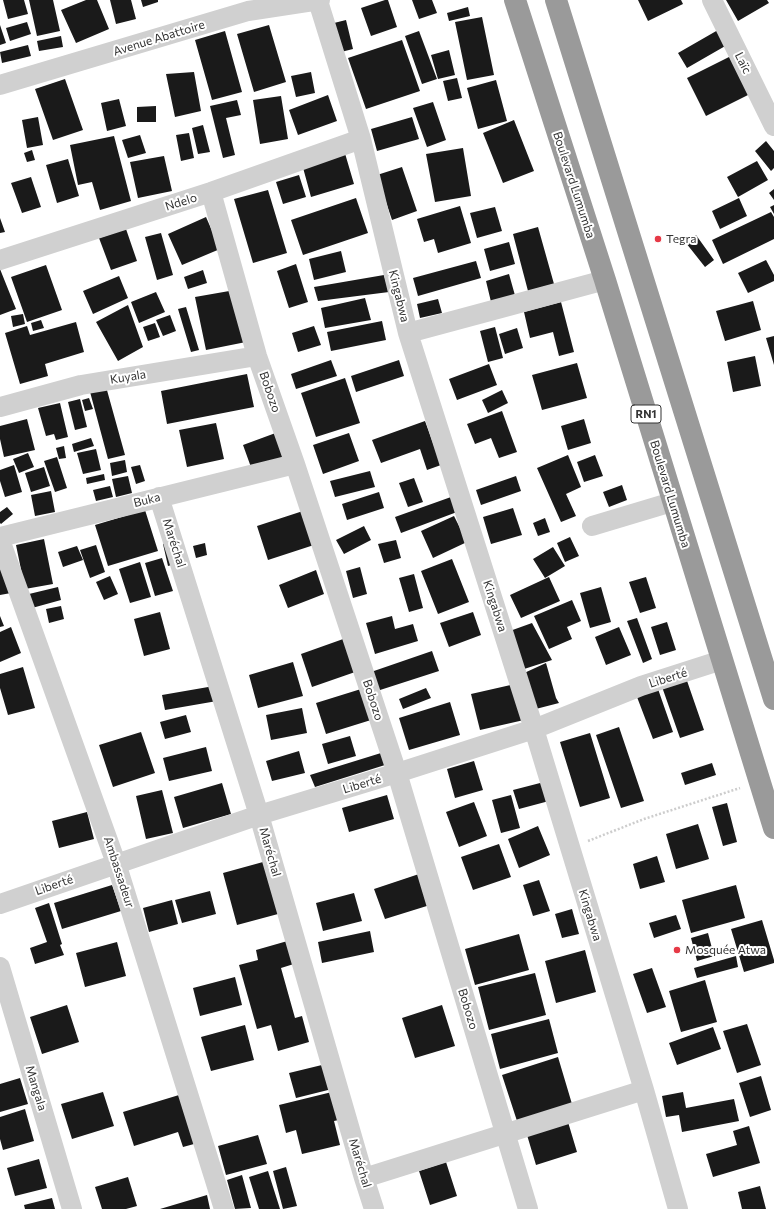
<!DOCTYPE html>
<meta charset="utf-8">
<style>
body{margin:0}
canvas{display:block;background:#fff}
</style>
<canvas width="774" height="1209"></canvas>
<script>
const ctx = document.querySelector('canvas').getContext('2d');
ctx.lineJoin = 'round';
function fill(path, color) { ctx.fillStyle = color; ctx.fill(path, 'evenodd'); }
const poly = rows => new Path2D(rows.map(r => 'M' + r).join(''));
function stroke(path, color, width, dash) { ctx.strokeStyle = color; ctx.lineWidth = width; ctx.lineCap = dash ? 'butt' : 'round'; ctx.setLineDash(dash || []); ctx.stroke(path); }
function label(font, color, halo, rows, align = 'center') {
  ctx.font = font + ' Commissioner,sans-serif'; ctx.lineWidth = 4; ctx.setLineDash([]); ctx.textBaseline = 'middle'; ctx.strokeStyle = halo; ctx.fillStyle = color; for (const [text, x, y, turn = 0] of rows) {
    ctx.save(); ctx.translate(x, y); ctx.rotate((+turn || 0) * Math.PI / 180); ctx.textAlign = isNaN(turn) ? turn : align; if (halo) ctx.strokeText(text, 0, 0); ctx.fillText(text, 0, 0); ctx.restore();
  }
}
fill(poly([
 [3,0,24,0,28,14,8,19],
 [29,0,53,0,60,31,37,36],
 [86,0,97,0,109,29,76,43,61,10],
 [110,0,131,0,136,19,116,24],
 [141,0,158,0,158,2,143,7],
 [385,0,388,0,397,27,371,36,361,8],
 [412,0,432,0,437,13,419,19],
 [638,0,681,0,683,4,648,21],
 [726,0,767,0,769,3,738,21],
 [468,7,470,16,449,21,447,13],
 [482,17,494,75,467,80,455,22],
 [346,20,353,49,341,52,334,23],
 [27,22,31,34,10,41,6,28],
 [0,25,6,43,0,45],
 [269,25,286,82,254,92,237,34],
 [718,30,727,45,687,68,678,53],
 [225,31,242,92,212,100,195,40],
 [419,31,437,79,422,84,405,36],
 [61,36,63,47,39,51,37,41],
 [402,40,420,91,366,109,348,58],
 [28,45,31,56,2,63,0,52],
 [449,50,455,75,438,79,431,55],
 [735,54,754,92,706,116,687,78],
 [194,72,201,111,175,117,166,74],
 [311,72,315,93,296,97,291,76],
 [457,78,462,98,448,101,443,81],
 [65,79,83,130,53,140,35,89],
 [496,80,507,121,478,129,467,88],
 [328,95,337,121,298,135,289,110],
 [281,96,288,139,260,144,253,100],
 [119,99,126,126,107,131,101,103],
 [237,100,241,115,226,118,235,155,223,158,210,106],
 [433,102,446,140,427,147,413,108],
 [156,106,156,122,137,122,137,107],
 [38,117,43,145,27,148,22,120],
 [412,117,419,139,377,151,371,129],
 [514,120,534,171,503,183,483,133],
 [203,125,210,152,198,154,192,128],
 [189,133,194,158,181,161,176,135],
 [140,135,146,153,128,158,122,140],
 [114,136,131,201,100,210,92,182,78,185,70,145],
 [766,141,774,151,774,168,771,171,755,151],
 [463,148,471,196,435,202,426,154],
 [32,150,35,160,27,162,24,153],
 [344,150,354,184,311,197,302,164],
 [164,156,172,191,138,198,130,162],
 [68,159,79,196,57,203,46,165],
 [757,161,768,180,738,197,727,177],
 [402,167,417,211,392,220,377,175],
 [299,175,306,197,283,204,276,182],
 [31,177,41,207,22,213,11,183],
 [774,189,774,200,769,193],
 [268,190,287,253,253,263,234,199],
 [356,198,368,233,303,255,291,220],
 [739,198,747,216,720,229,712,211],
 [774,205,774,214,770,207],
 [460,206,471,243,438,253,434,239,424,242,417,219],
 [495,207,502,231,477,238,470,213],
 [771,212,774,217,774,239,723,264,712,240],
 [206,217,220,249,182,265,168,234],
 [0,218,5,232,0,233],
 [538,227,554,284,528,291,513,234],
 [126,229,137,261,111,270,99,238],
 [161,233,173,275,157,280,145,237],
 [696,235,714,260,705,267,686,243],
 [509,242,515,264,490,271,484,249],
 [341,251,346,272,314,280,309,259],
 [766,260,774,275,774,281,748,293,738,273],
 [476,261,481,278,418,296,413,278],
 [296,264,308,302,289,308,277,271],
 [46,265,62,310,27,322,11,277],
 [0,269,16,309,0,315],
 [203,270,207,283,188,289,184,277],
 [509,274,516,299,492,306,486,281],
 [384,275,389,292,318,301,314,287],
 [119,276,128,298,93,314,83,291],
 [235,290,246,342,206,350,195,297],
 [156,292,165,312,139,323,131,302],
 [365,298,371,320,325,328,321,308],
 [438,299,442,313,420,318,417,304],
 [753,301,761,330,725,341,716,311],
 [561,302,574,352,559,356,553,332,530,338,524,312],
 [128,305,143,347,118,361,96,322],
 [186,307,199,350,191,352,178,309],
 [23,314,25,324,13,327,11,316],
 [170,315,176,331,163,336,156,320],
 [41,320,44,328,33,331,31,323],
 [382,321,386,340,331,351,327,332],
 [76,322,84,352,45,364,48,376,20,384,5,333,27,326,30,335],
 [155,323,160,337,148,341,143,327],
 [314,326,321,345,298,352,292,333],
 [495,327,503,358,488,362,480,331],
 [517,328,523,348,505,354,499,334],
 [774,336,774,365,766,338],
 [755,356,761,386,733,392,727,362],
 [331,360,337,376,296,389,291,374],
 [399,360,404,376,356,392,351,376],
 [577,363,587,398,542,410,532,375],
 [489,364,497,385,457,400,449,379],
 [247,374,254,407,167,424,161,391],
 [345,378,360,423,316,437,301,393],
 [105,383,125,455,108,459,89,388],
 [502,390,508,403,488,413,482,400],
 [89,398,93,409,85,411,82,400],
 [80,399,87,427,75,430,68,402],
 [60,403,68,437,56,440,54,434,46,436,38,408],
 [502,411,517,452,499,458,491,438,475,444,467,424],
 [27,419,35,450,4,457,0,439,0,426],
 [584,419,591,443,568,450,561,426],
 [425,421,441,465,427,470,420,449,381,463,372,440],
 [216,423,224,459,187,467,179,430],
 [281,431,291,456,252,470,243,445],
 [349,433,359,461,323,474,313,445],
 [91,438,94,446,74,452,72,444],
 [64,446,66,458,59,459,56,448],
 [96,449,101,470,83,474,77,453],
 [28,453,34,467,19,473,13,459],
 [568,455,581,487,566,494,576,516,561,522,537,468],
 [595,455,603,476,584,482,577,462],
 [57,457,67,488,55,492,44,461],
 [125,460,127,472,112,476,110,463],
 [14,465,22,492,5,497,0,481,0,470],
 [140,465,145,481,136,484,131,467],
 [44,467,50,486,31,492,25,473],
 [370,471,375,487,335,497,330,481],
 [104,474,105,480,87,484,86,478],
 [128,476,132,493,116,497,112,479],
 [516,476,521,491,481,505,476,490],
 [414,478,423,502,408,507,399,483],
 [622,485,627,500,609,507,603,492],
 [110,486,113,497,96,501,93,490],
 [51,491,55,512,35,516,31,495],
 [379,492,384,508,347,520,342,504],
 [451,497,457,512,401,533,395,517],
 [7,507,13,514,1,524,0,523,0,512],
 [513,508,522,535,491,544,483,517],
 [145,510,158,551,108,566,95,525],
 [306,510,317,544,268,560,257,526],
 [454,516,467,542,433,558,421,531],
 [545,518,550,532,538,536,533,523],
 [364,526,371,540,344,554,336,540],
 [570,537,579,556,565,562,557,543],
 [44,539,53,584,25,589,16,545],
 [396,540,401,558,384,563,378,544],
 [170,542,175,564,168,566,163,544],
 [205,543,207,555,196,558,193,546],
 [96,545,105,572,90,578,80,550],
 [77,546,83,560,63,567,58,552],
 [553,547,565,566,545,578,533,559],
 [0,558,11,593,0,595],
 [162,558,173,591,155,596,145,563],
 [452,559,469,602,438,614,421,571],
 [140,562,151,597,130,603,119,569],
 [360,567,367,594,353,598,346,571],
 [316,570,324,594,288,608,279,585],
 [414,574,423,608,409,612,399,578],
 [110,576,118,594,104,600,96,582],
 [549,577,560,601,521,618,510,595],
 [646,577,656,608,640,613,629,582],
 [58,587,61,600,32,608,29,594],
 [601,587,611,622,590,628,580,593],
 [572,600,581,621,567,627,572,639,549,649,534,616],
 [61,606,64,619,49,623,46,609],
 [160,612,170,649,144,656,134,619],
 [473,612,481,635,449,647,440,623],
 [0,616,4,626,0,627],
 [392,616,395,629,413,624,418,641,375,654,366,623],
 [637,618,652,659,643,663,627,621],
 [667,622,676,650,660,655,651,627],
 [532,623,552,660,521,670,507,632],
 [11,627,21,653,0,662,0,632],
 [619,627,631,655,606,665,595,637],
 [346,638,358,671,312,687,301,654],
 [432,651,439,671,377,691,371,672],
 [293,662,303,696,258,708,249,675],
 [546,663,556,698,559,703,528,711,522,674],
 [23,667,35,708,8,715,0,688,0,674],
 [685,675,704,730,680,738,661,684],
 [515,684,524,720,480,730,471,694],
 [214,686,217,701,165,710,162,695],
 [426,688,431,698,403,709,399,699],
 [361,689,371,720,326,734,316,703],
 [658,689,673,732,653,739,637,697],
 [450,702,460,735,409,750,399,718],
 [302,708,307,733,271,740,266,715],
 [186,715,191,732,165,739,160,722],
 [619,727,644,801,621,808,596,735],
 [141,732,155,773,113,787,99,745],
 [590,733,610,798,580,807,560,742],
 [350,736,356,756,328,764,322,744],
 [206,747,212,771,169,781,163,758],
 [299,751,305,773,272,781,266,761],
 [381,753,385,765,315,787,310,775],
 [474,761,483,790,455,798,447,769],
 [712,763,716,775,685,785,681,773],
 [544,782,549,801,519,809,513,790],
 [222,783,231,814,183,828,174,797],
 [162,790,173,833,146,839,136,796],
 [387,795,394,819,349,832,342,808],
 [511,795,520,828,501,833,492,800],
 [474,802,487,836,459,847,446,812],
 [727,803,737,842,723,846,712,807],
 [87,812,94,839,59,848,52,821],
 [698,824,709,859,676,869,666,834],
 [538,826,550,855,519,868,508,839],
 [499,844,511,877,473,890,461,857],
 [657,856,665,882,640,889,633,864],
 [263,862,278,914,237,925,223,873],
 [419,874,430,905,385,919,374,889],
 [539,880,550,911,533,916,523,885],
 [112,885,121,911,62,929,54,903],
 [736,885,745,918,691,933,682,900],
 [210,891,216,914,182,923,175,900],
 [354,893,362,921,323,931,316,903],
 [172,900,178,924,149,932,143,908],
 [49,903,62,944,60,945,64,955,35,964,30,948,47,942,35,908],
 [572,909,579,934,562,938,555,914],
 [676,915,681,929,654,938,649,923],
 [762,920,774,960,774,963,744,972,731,929],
 [370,931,374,952,322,963,318,942],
 [708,933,714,956,697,961,691,938],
 [519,934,529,970,475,985,465,949],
 [291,940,297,963,281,968,295,1018,302,1016,309,1042,278,1051,271,1025,257,1029,239,965,258,960,256,950],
 [117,942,126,976,85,987,76,953],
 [585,950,596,992,556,1003,545,961],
 [736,956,738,967,697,978,694,968],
 [652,968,666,1007,647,1013,633,974],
 [535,973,546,1015,489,1030,478,987],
 [235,977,242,1005,200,1016,193,988],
 [705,980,717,1022,681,1032,669,991],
 [67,1005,79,1042,42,1054,30,1017],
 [442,1005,455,1046,415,1058,402,1018],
 [549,1019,558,1053,500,1069,491,1034],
 [747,1024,761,1065,737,1073,723,1031],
 [245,1025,254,1060,211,1071,201,1037],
 [713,1027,721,1049,677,1065,669,1043],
 [558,1057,572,1104,517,1121,502,1075],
 [326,1064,332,1089,296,1098,289,1073],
 [761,1076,771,1110,750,1117,739,1083],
 [20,1078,28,1104,0,1112,0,1084],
 [336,1091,343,1119,334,1121,340,1145,302,1154,296,1130,286,1133,279,1105],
 [103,1092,114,1126,72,1139,61,1104],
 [683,1092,686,1108,734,1099,739,1121,682,1132,679,1115,666,1117,662,1096],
 [179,1095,194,1144,183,1147,178,1132,134,1146,123,1112],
 [25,1109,34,1141,3,1150,0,1139,0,1117],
 [568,1122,577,1152,536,1165,527,1135],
 [749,1126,760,1163,713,1177,706,1154,737,1145,733,1131],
 [258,1135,267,1164,226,1175,218,1146],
 [39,1159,47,1188,15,1196,7,1168],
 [446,1162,457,1196,430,1205,419,1171],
 [286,1167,297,1206,283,1209,273,1171],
 [268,1171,280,1209,259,1209,249,1177],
 [242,1175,251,1208,235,1209,227,1180],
 [128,1177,137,1206,126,1209,102,1209,95,1187],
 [760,1186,766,1209,742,1209,738,1192],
 [207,1195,210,1209,160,1209],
 [52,1198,55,1209,25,1209,24,1205]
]), '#1a1a1a');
stroke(poly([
 [588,841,644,819,740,788]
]), '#cdcdcd', 2.5, [2, 2]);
stroke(poly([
 [712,0,774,126],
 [318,1,361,139,408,333,534,729,644,1090,678,1209],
 [0,85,248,11,320,0],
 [211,192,257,356,295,464,397,773,528,1209],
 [0,260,211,192,361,139],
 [408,333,605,280],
 [0,407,81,385,257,356],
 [159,497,259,815,364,1178,374,1209],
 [592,526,672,502],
 [0,537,295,464],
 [0,540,116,863,224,1209],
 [0,904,259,815,397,773,534,729,641,686,722,660],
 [0,967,72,1209],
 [364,1178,644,1090]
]), '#d0d0d0', 20);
stroke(poly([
 [515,0,605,280,774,828],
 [556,0,774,699]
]), '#9a9a9a', 22);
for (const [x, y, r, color] of [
 [658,239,4,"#e63946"],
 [677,950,4,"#e63946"]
]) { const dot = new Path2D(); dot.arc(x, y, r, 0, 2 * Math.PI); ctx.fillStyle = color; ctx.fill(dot); stroke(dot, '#fff', 1.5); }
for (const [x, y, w] of [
 [646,414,30]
]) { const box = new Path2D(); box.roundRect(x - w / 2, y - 9, w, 18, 3); ctx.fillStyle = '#fff'; ctx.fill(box); stroke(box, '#333', 1); }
label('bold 11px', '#333', null, [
 ["RN1",646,414]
]);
label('12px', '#333', '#fff', [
 ["Avenue Abattoire",159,38,-17],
 ["Laïc",743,63,64],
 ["Boulevard Lumumba",574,185,72],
 ["Ndelo",181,202,-18],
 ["Kingabwa",399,296,76],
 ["Kuyala",128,377,-9],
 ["Bobozo",270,392,71],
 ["Boulevard Lumumba",670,494,73],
 ["Buka",147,500,-14],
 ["Maréchal",174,543,72],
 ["Kingabwa",495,606,72],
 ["Liberté",668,678,-18],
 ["Bobozo",373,700,72],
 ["Liberté",362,784,-17],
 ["Maréchal",270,852,74],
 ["Ambassadeur",119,872,72],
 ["Liberté",54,885,-19],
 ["Kingabwa",590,915,73],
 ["Bobozo",468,1009,73],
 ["Mangala",36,1088,73],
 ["Maréchal",360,1163,73]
]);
label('12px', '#333', '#fff', [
 ["Tegra",666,239],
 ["Mosquée Atwa",685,950]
], 'left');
</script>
